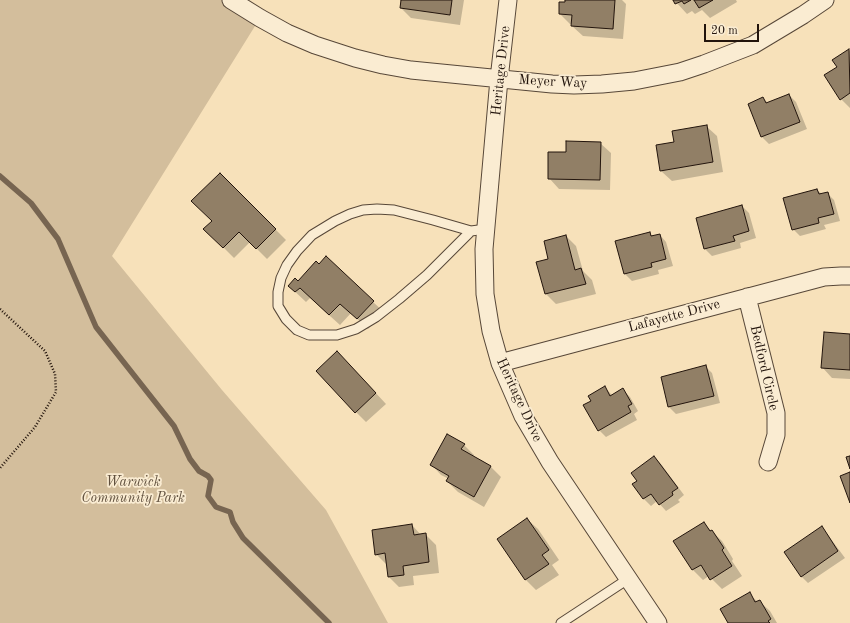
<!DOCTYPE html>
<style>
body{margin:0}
#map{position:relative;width:850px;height:623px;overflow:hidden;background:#f7e1ba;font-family:"Old Standard TT",serif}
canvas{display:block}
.scale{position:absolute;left:704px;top:24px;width:55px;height:18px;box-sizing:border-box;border:2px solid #22140c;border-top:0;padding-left:5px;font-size:12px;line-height:14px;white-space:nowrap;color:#22140c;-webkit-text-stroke:3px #faecd2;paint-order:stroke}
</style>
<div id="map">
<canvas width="850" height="623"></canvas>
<div class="scale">20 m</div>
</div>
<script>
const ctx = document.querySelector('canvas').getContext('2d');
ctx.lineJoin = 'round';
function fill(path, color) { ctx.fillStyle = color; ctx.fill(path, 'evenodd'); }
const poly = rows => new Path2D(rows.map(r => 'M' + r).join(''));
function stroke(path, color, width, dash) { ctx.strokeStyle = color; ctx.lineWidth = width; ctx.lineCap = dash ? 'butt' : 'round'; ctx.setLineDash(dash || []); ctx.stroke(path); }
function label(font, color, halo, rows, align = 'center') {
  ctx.font = font + ' "Old Standard TT",serif'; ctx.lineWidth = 3.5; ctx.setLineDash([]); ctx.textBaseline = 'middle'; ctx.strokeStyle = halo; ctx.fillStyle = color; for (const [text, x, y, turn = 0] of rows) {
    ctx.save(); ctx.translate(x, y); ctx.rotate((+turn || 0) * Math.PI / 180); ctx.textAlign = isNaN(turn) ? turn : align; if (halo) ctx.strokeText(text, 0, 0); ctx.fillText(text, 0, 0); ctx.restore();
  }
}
fill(poly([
 [0,0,234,0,260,18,112,256,222,390,326,510,388,623,0,623]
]), '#d3be9c');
fill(poly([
 [402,0,464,0,460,25,411,18,401,8],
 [566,0,622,0,626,4,623,39,583,36,572,26,572,24,570,24,560,14,566,3],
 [674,0,736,0,737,2,710,18,702,10,695,14,692,11,687,14],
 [849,50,850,51,850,108,841,99],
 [789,95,796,102,807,129,769,144,762,137,763,98,768,103],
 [706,126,717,136,723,172,672,181,661,171,675,143],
 [600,143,611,153,610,190,559,189,549,178,567,153],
 [220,174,286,240,267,259,250,242,234,258,205,229,213,221],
 [817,190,822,194,827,193,834,200,840,221,824,225,826,229,800,236,793,229],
 [742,206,749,213,756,238,740,243,741,248,712,256,705,249,697,219],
 [649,233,653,237,660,235,666,242,673,266,658,270,659,274,632,281,625,274],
 [566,236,576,246,583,271,592,280,596,294,556,304,546,294,538,263,550,260],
 [289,286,373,302,384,312,368,329,351,313,340,325,310,298,306,302],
 [850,335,850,379,832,378,822,367],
 [348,363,386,404,366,422,356,412],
 [705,366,712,373,720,403,676,414,669,407,662,377],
 [605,388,613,396,623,390,630,397,638,411,634,414,637,420,606,437,599,430,585,405,592,401],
 [464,445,474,455,473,457,491,467,501,477,484,507,458,492,447,481,449,479,441,475,431,464],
 [654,457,661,464,684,495,678,500,680,502,666,511,657,501,651,506,644,499,634,484,639,481],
 [527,519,538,529,559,560,552,565,559,575,536,590,526,580,498,539],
 [703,523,722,541,733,559,732,561,742,576,722,589,709,576,703,580,693,570,674,542],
 [412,525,421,535,425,534,436,545,439,573,413,576,414,585,399,587,389,577,387,565,376,554],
 [821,528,828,535,845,558,808,583,801,576],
 [749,594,758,602,759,601,770,611,777,623,730,623]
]), '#0003');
stroke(poly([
 [0,176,31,203,58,239,96,327,174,426,190,459,199,471,208,476,211,480,208,496,216,507,230,512,233,522,243,538,329,623]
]), '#776551', 5.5);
const building = poly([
 [401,0,452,0,450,15,400,8,401,0],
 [565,0,615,0,613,29,571,26,572,15,559,14,559,2,565,2,565,0],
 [673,0,691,0,684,4,682,1,675,4,673,0],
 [694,0,713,0,699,8,694,0],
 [849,49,850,93,840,100,824,75,837,67,832,60,849,49],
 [789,94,800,122,761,137,748,104,763,97,766,103,789,94],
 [707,125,713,162,660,171,656,145,674,142,672,131,707,125],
 [566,141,601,142,600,180,548,179,548,152,566,152,566,141],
 [220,173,276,229,256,249,239,232,223,248,203,229,212,221,191,201,220,173],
 [817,189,819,194,828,192,834,214,818,218,819,223,792,230,783,198,817,189],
 [742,205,749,231,733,236,735,241,704,249,696,218,742,205],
 [650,232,651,236,660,234,666,259,651,263,652,267,624,274,615,241,650,232],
 [566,235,575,270,581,268,586,284,545,294,536,262,548,259,544,241,566,235],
 [326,256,374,301,357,319,340,304,329,315,300,288,295,292,288,286,295,278,298,281,316,261,319,264,326,256],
 [824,332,850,334,850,370,821,368,824,332],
 [337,351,376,393,355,413,316,371,337,351],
 [706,365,714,396,668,407,661,377,706,365],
 [605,386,610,396,623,388,632,404,628,406,631,412,598,431,583,405,591,401,588,396,605,386],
 [447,434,465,444,461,449,491,466,474,497,446,481,449,476,430,465,447,434],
 [654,456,678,488,672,492,673,495,659,505,651,494,643,499,632,484,637,481,631,473,654,456],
 [850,456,850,469,846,457,850,456],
 [850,472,850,503,840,476,850,472],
 [527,518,549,550,542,555,549,564,525,580,497,539,527,518],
 [704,522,710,531,712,530,724,548,722,550,732,566,710,580,701,565,692,570,673,541,704,522],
 [412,524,414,535,426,533,429,562,403,566,404,575,388,577,385,553,375,555,372,530,412,524],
 [822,526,838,551,801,577,784,552,822,526],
 [750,592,755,602,760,600,771,619,768,621,770,623,728,623,720,609,750,592]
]);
fill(building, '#917f66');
stroke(building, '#22140c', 1);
const lane = poly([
 [471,231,427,275,399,299,376,317,356,329,337,335,309,335,297,330,286,319,278,306,278,292,281,278,287,265,297,251,312,235,335,221,350,214,363,210,377,209,394,210,433,220,471,231,486,229],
 [561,623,628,579]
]);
const street = poly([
 [231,0,260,18,287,33,315,45,355,58,383,65,411,70,552,84,574,85,602,84,634,81,680,72,704,64,753,45,803,15,825,0],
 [508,0,499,79,484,249,485,294,491,331,500,363,510,386,523,416,550,462,658,623],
 [747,297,776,413,776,435,768,462],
 [500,363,824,277,841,276,850,276]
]);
stroke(lane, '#574738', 11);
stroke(street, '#574738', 19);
stroke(poly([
 [0,309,45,351,55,374,56,392,35,427,0,468]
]), '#22140c', 2.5, [1, 2]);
stroke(lane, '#faecd2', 9);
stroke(street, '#faecd2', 17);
label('14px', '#22140c', '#faecd2', [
 ["Heritage Drive",501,71,-84],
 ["Meyer Way",553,82,3],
 ["Lafayette Drive",674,316,-15],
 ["Bedford Circle",764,368,77],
 ["Heritage Drive",519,400,65]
]);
label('italic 14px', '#60503e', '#faecd2', [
 ["Warwick",133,482],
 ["Community Park",133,498]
]);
</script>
